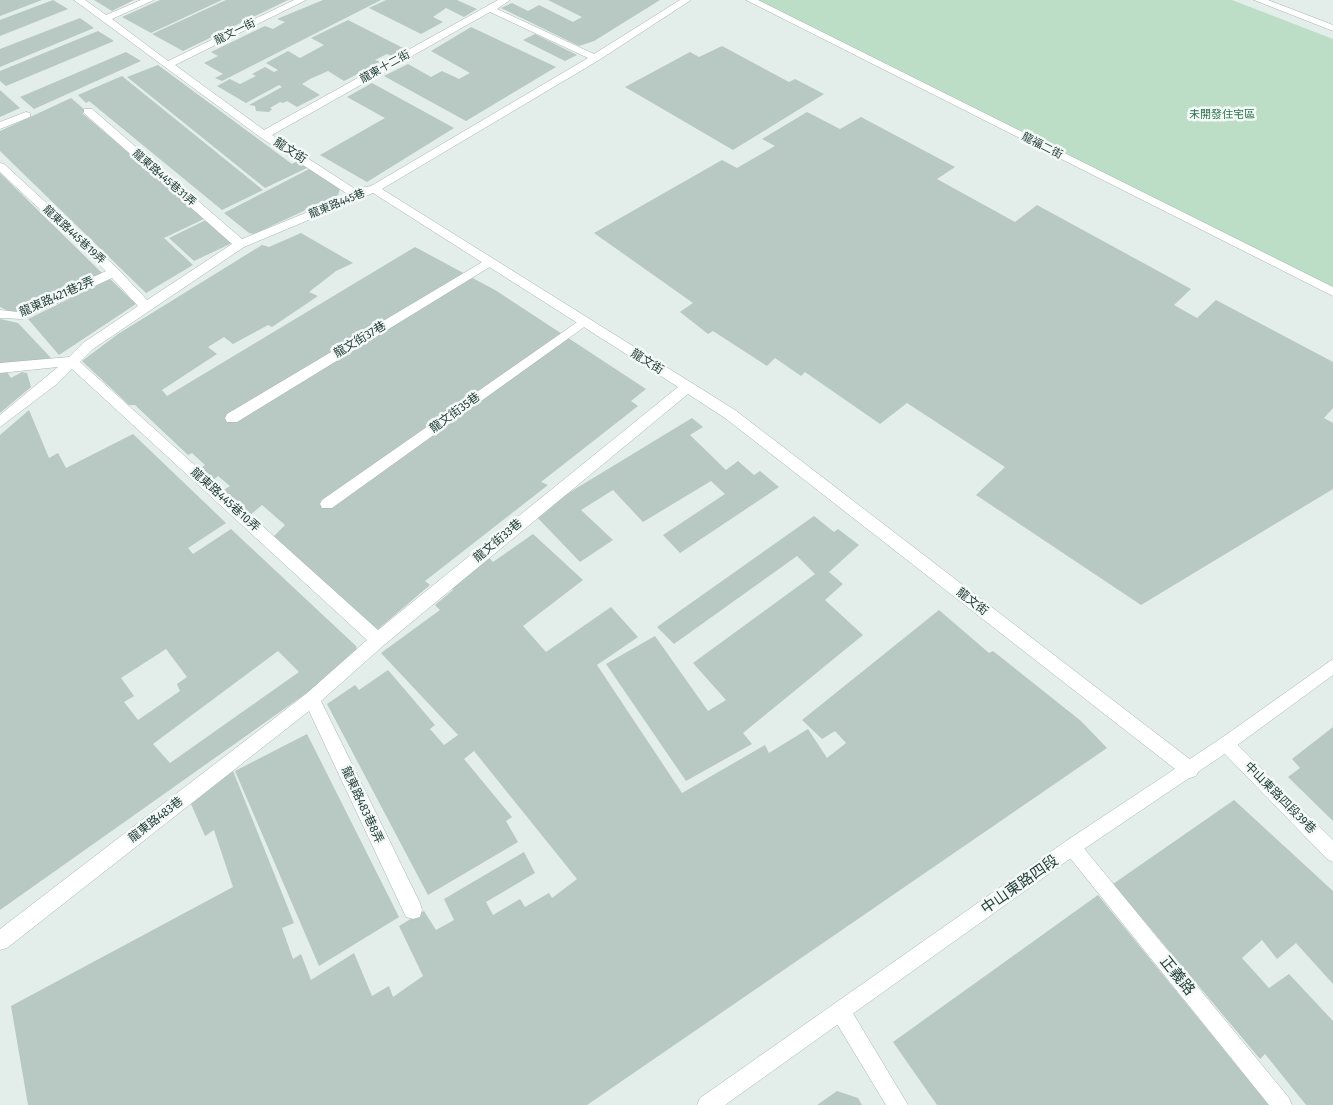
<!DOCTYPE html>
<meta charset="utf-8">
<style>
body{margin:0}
canvas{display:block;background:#e3ede9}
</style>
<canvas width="1333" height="1105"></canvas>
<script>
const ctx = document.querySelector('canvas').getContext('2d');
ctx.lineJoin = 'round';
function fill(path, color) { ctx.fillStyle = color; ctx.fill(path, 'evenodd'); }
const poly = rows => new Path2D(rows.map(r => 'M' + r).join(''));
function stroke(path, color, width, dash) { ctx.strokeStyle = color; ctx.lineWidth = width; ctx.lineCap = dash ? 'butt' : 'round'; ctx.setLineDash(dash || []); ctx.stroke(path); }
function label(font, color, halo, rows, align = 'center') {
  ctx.font = font + ' "Fira Sans Condensed","Noto Sans TC",sans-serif'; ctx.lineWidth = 5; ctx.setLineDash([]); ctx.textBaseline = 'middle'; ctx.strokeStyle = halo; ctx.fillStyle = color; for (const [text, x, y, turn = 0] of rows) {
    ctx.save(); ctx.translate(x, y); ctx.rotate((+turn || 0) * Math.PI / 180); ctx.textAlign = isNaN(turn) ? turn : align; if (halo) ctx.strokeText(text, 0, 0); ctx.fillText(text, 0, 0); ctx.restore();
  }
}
fill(poly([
 [746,0,1232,0,1333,39,1333,294]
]), '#bcdec7');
fill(poly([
 [0,0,42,0,0,16],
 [53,0,68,9,0,36,0,20],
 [94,0,134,0,112,11],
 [160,0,222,0,151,33,122,17],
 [226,0,288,0,183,51,152,34],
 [323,0,381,0,222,81,215,78,223,74,204,63,218,56,211,52,265,26,273,29,285,22,277,19],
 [386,0,457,0,477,9,464,17,446,8,433,17,443,22,421,34,369,8],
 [548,0,660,0,594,41,579,46,501,8,512,3,528,11,539,5,573,22,582,17],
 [80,18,94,28,0,67,0,49],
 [348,20,405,49,394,57,387,54,375,60,381,62,344,81,328,71,310,79,302,84,320,95,297,107,287,101,283,103,280,102,270,108,272,109,269,112,256,111,255,106,249,105,282,87,279,85,246,103,217,86,230,79,240,84,256,76,252,74,265,67,274,72,278,70,266,63,288,51,300,58,324,45,311,38],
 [471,27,556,67,466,121,384,76,408,64,431,77,442,71,459,79,470,73,431,51],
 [98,31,114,41,6,86,0,81,0,71],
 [535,34,577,55,565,61,523,40],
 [722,46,789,82,795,79,824,94,733,150,625,87,690,52,699,57],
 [126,52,141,61,34,109,20,97],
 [158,65,292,164,299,160,309,167,265,188,127,77],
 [122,76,263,190,222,210,89,101,86,103,78,95],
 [372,83,454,128,367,182,320,155,385,118,347,97],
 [0,90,20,108,0,117],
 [71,98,86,111,82,113,206,218,164,238,193,265,146,293,0,151,0,131],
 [807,112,840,129,861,117,955,167,937,179,1015,222,1037,205,1191,289,1174,305,1197,318,1216,300,1333,362,1333,408,1324,418,1333,423,1333,489,1141,605,976,495,1005,467,907,403,880,424,805,372,801,376,775,358,767,366,713,331,708,334,680,312,693,303,594,233,722,160,737,168,775,146,762,139],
 [311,168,340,189,338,195,254,234,249,233,224,213],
 [0,173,102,273,14,314,0,307],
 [206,220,232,243,194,261,169,238],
 [301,233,353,263,336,271,309,292,318,296,272,327,268,325,233,344,224,337,208,347,217,354,162,390,167,396,415,247,495,290,646,389,631,401,638,406,541,482,548,485,425,581,430,585,376,631,273,537,285,525,262,505,250,515,224,490,230,486,218,476,212,481,200,469,205,465,192,453,188,455,135,405,129,405,82,361,118,334,262,245,269,247],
 [110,279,136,304,59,355,28,319],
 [0,319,18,323,51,358,21,363,0,363],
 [0,372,7,372,11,378,22,372,27,373,31,387,0,413],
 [29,410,49,458,58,453,66,468,133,434,226,523,188,548,193,554,231,529,356,646,359,656,0,910,0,435],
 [166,649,187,677,177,684,180,691,138,720,124,702,134,696,121,678],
 [278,651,299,672,170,763,153,744],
 [692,418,703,427,690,435,726,470,738,461,754,475,760,471,779,487,680,553,663,535,725,494,711,481,643,522,613,490,581,510,613,540,580,562,534,514],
 [814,516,834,532,838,529,859,545,829,572,843,584,825,600,863,635,743,733,752,744,686,781,606,664,655,636,708,711,726,700,693,663,815,574,797,556,674,644,657,627],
 [533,534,583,580,523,626,546,652,611,607,638,637,597,665,682,793,765,745,769,753,808,729,827,758,846,743,835,731,822,739,802,720,939,610,989,653,993,651,1081,721,1107,748,587,1105,28,1105,11,1006,233,887,214,830,205,836,191,804,233,771,294,923,282,928,293,959,301,954,311,980,354,953,372,996,389,986,393,997,423,976,399,926,424,911,436,930,454,920,444,899,524,852,535,873,486,902,493,915,520,899,525,907,549,893,552,898,577,879,474,751,464,759,512,817,506,821,518,842,428,895,327,704,355,685,359,690,388,670,435,725,430,729,444,745,458,735,381,653,440,610,435,605,453,590,449,586,487,555,493,562],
 [1333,727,1333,821,1288,777,1300,768,1292,759],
 [307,734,399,917,319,966,235,771],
 [1234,800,1333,891,1333,984,1296,943,1277,959,1262,940,1242,958,1269,988,1289,974,1333,1021,1333,1105,1306,1105,1265,1054,1260,1059,1113,884],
 [1098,895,1269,1105,937,1105,893,1042],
 [837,1091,858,1098,862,1105,817,1105]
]), '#b8c8c2');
const lane = poly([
 [74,0,85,0,106,15,141,0,154,0,112,19,168,61,294,0,306,0,175,65,264,130,498,0,510,0,497,9,594,54,680,0,691,0,599,60,382,189,735,410,1196,764,1199,770,1196,776,1190,778,1184,776,725,418,688,394,384,645,321,701,420,903,422,910,420,917,413,919,406,917,309,711,7,948,0,950,0,929,306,694,367,640,72,369,57,384,0,427,0,415,58,367,0,373,0,363,69,357,83,343,138,306,112,278,23,319,0,318,0,310,18,312,106,271,0,172,0,163,4,164,118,269,147,300,232,244,84,113,84,109,92,109,242,239,349,195,260,137,74,0],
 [490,12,588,58,371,186,355,189,272,135,490,12],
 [373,193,678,387,378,630,80,362,93,349,244,247,373,193],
 [746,0,758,0,1333,287,1333,296,746,0],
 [1254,0,1268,0,1333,25,1333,31,1254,0],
 [26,112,30,113,30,117,0,129,0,122,26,112],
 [1226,736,1232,739,1333,840,1333,862,1327,859,1220,749,1218,744,1220,739,1226,736],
 [1072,838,1078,841,1289,1098,1292,1105,1269,1105,1066,853,1063,847,1066,841,1072,838],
 [841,1002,848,1005,908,1105,886,1105,834,1019,831,1012,834,1005,841,1002]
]);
const street = poly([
 [489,258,493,259,495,262,493,265,237,422,227,422,225,418,227,414,489,258],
 [583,318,589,322,587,325,332,508,322,508,320,504,322,500,583,318]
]);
const secondary = poly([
 [1333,659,1333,675,1232,749,1078,853,725,1105,697,1105,700,1098,1066,841,1220,739,1333,659]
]);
stroke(lane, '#a5b5b1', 1);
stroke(street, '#a5b5b1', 1);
stroke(secondary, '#a1b9b2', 1);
fill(lane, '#fff');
fill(street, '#fff');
fill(secondary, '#fff');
label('11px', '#223f39', '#f4f9f7', [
 ["龍文一街",235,32,-26],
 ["龍東十二街",385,67,-29],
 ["龍福二街",1042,146,27],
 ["龍東路445巷31弄",164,178,41],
 ["龍東路445巷",337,204,-22],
 ["龍東路445巷19弄",74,235,43]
]);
label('11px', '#2c764e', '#f4f9f7', [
 ["未開發住宅區",1222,115]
]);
label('12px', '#223f39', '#f4f9f7', [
 ["龍文街",290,151,33],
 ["龍東路421巷2弄",57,297,-24],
 ["龍文街37巷",360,340,-31],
 ["龍文街",647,362,32],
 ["龍文街35巷",455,413,-36],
 ["龍東路445巷10弄",225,500,42],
 ["龍文街33巷",498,541,-40],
 ["龍文街",972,602,38],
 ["中山東路四段39巷",1280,798,45],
 ["龍東路483巷8弄",362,805,65],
 ["龍東路483巷",156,820,-38]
]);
label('15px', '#223f39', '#f4f9f7', [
 ["中山東路四段",1020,885,-35],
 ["正義路",1177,976,51]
]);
</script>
